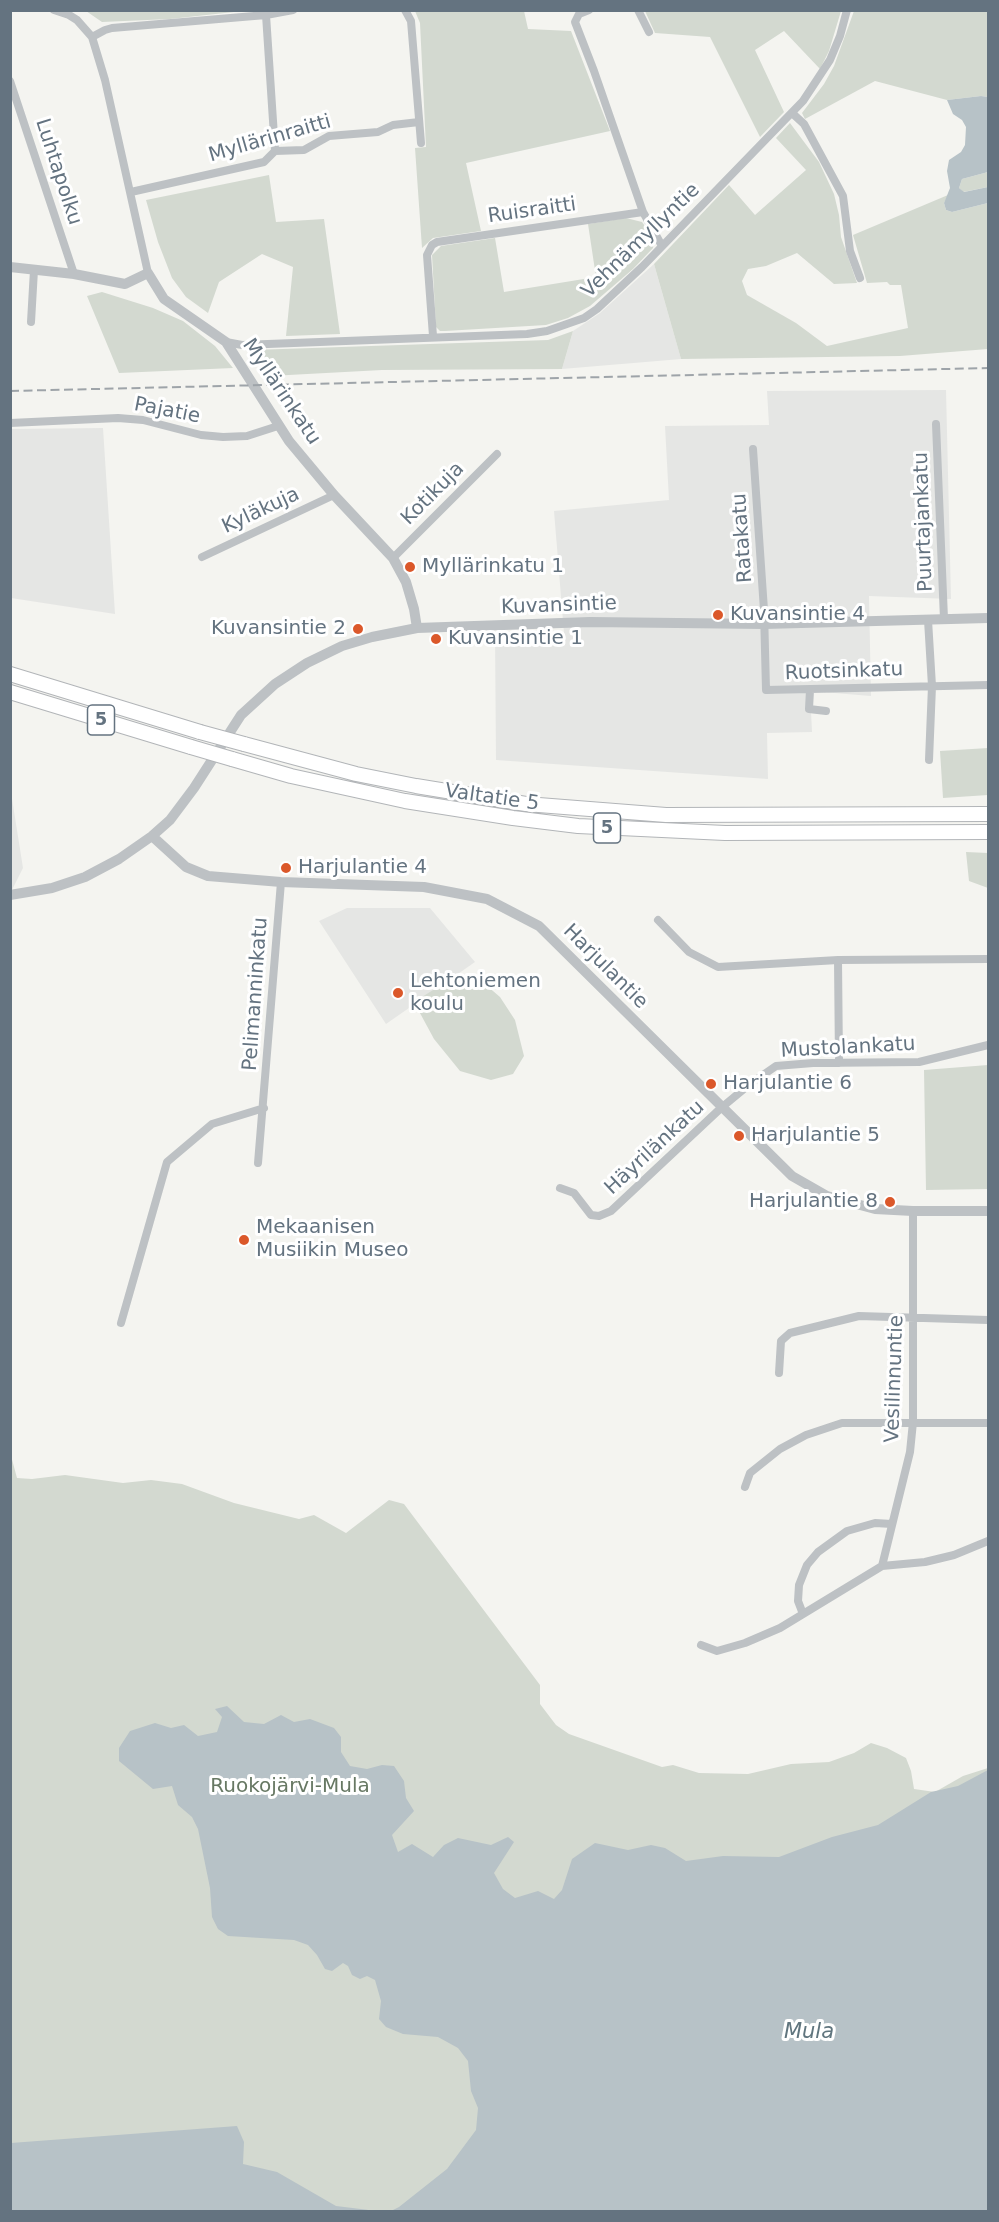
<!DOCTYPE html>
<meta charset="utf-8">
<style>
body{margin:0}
#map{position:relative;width:999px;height:2222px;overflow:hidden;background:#f4f4f0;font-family:"DejaVu Sans",sans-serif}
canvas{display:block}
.frame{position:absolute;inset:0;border:12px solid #647380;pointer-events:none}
</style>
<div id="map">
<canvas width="999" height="2222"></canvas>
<div class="frame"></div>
</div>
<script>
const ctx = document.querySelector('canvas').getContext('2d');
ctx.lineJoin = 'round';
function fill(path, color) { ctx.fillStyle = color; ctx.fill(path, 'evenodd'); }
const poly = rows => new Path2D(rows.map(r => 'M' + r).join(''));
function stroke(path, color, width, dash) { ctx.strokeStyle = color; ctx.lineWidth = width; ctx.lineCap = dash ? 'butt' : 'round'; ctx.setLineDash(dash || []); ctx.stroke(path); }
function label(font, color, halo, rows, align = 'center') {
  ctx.font = font + ' "DejaVu Sans",sans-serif'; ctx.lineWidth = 6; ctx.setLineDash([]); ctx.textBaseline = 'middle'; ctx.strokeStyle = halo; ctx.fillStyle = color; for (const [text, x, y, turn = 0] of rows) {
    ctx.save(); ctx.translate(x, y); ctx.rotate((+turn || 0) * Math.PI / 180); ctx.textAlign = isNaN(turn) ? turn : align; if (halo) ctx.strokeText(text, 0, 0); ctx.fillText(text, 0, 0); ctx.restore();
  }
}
fill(poly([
 [654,264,681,359,562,369,573,331,600,313],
 [946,390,951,599,869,596,871,696,810,691,812,732,767,733,768,779,496,760,495,633,564,633,554,511,669,500,665,426,769,425,767,391],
 [103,428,115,614,11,598,11,429],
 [10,786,23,868,11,892,10,892],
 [347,908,430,908,475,962,386,1024,319,921]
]), '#e5e6e4');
fill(poly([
 [86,11,86,10,243,11,170,19,102,22],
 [415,11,524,11,528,29,571,31,610,131,466,163,481,231,433,238,422,248,415,148,426,147,420,23],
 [645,11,841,11,829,51,820,69,784,31,755,50,784,112,760,137,710,37,655,33],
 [854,11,988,11,988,97,981,96,947,100,875,81,805,119,802,113,824,84,834,66],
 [790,123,819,162,834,194,839,215,841,237,857,283,834,284,797,253,766,266,748,269,742,281,747,295,796,323,827,346,908,328,901,285,890,285,887,282,867,283,853,235,948,195,944,203,946,210,952,212,988,203,988,349,900,356,681,359,654,264,729,185,755,215,806,170,776,138],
 [988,172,988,187,963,192,959,188,962,179],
 [269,175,276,222,324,219,340,334,286,336,293,267,262,254,219,282,208,313,186,297,172,278,158,242,146,200],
 [626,218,642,222,654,239,653,248,633,269,590,306,568,318,546,325,445,331,440,331,436,327,432,255,441,246,495,238,504,292,596,277,588,224],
 [102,292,153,308,183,321,215,346,233,368,119,373,87,296],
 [573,331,562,369,382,370,270,376,253,350,548,340],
 [988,748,988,795,943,798,940,751],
 [966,852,988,853,988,888,969,881],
 [457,975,479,979,500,997,515,1020,524,1056,513,1074,491,1080,460,1071,434,1039,414,1002],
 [988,1065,988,1189,926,1190,924,1070],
 [10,1452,17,1478,32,1479,65,1475,123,1483,151,1480,182,1484,234,1503,299,1519,314,1515,346,1533,389,1500,404,1504,540,1685,540,1704,556,1725,569,1734,662,1767,673,1765,699,1773,748,1774,791,1764,829,1762,854,1753,871,1743,887,1748,906,1758,911,1771,914,1789,935,1792,963,1776,988,1768,988,2211,11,2211]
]), '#d3d9d0');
fill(poly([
 [981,96,988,97,988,172,962,179,959,188,964,192,988,187,988,203,952,212,946,210,944,203,950,188,947,171,949,160,961,152,965,145,966,127,962,120,953,114,947,100],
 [227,1706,244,1722,264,1724,281,1715,294,1722,310,1719,334,1728,341,1737,341,1752,350,1766,367,1769,382,1765,394,1766,404,1781,406,1798,414,1811,392,1835,398,1852,412,1844,433,1857,444,1845,458,1838,491,1845,508,1837,514,1842,494,1873,503,1889,515,1898,538,1891,554,1899,562,1890,572,1859,595,1843,628,1850,651,1845,665,1848,686,1861,723,1856,779,1857,832,1837,878,1825,931,1792,958,1786,988,1770,988,2211,391,2211,399,2207,447,2169,476,2130,478,2108,471,2091,468,2061,458,2048,438,2037,403,2034,386,2027,379,2019,381,2001,375,1980,367,1976,360,1979,352,1975,348,1966,343,1963,332,1971,325,1969,317,1955,308,1945,294,1940,228,1936,218,1929,212,1917,210,1888,198,1829,192,1817,178,1805,172,1786,153,1789,119,1761,119,1748,130,1731,155,1723,171,1728,184,1725,198,1736,217,1732,222,1717,215,1709],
 [237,2126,244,2142,243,2164,277,2172,336,2206,377,2211,11,2211,11,2143]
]), '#b7c2c7');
const trunk = poly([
 [10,674,200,732],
 [10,692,191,747],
 [244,744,356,774,416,786,526,804,666,815,988,814],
 [232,759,291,776,405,801,513,818,578,826,725,833,988,832]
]);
stroke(trunk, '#b2b5b8', 16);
stroke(poly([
 [54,10,69,15,77,20,92,37,105,80,148,273],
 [405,10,411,21,421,143],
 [589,10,579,14,575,22,594,71,643,212,662,246],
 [638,10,649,32],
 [266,15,275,151],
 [92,37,105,30,112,28,266,15,293,10],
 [10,81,74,274],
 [792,113,804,124,843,196,850,251,860,278],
 [131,192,264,162,275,151,304,150,329,136,378,132,393,125,419,122],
 [31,322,34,270],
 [433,336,427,255,432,245,437,242,643,212],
 [226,342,242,345,527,334,547,331,584,318,597,309,642,267,803,101,830,60,840,36,847,10],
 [10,423,118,418,143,420,201,435,223,437,247,436,278,426],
 [936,424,944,619],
 [753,449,764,610,766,690,988,685],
 [202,557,334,495],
 [393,558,497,454],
 [928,620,932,686,929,760],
 [810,690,809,709,826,711],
 [658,920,689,952,718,967,838,960,988,959],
 [838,960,839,1063],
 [258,1163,281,882],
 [560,1188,574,1193,591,1215,599,1216,611,1211,721,1108,750,1084,776,1066,813,1063,919,1062,988,1045],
 [121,1323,167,1162,212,1124,264,1108],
 [779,1373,781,1341,790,1333,859,1316,988,1320],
 [745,1487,750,1473,780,1449,806,1435,842,1423,988,1423],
 [882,1566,925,1562,954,1555,988,1541],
 [803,1614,798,1601,799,1585,807,1565,818,1552,847,1531,875,1523,892,1524],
 [701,1645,717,1651,745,1643,780,1628,882,1566,910,1452,913,1422,913,1211]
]), '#bdc1c4', 8);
stroke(poly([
 [10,267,74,274,125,284,148,273,164,299,226,342,289,441,334,495,393,558,406,582,414,609,417,628],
 [152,836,186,867,208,876,281,882,424,887,487,899,539,926,792,1176,827,1196,875,1209,913,1211,988,1211],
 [10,895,52,888,85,877,119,859,152,836,170,820,194,788,241,715,275,684,307,663,342,646,372,637,417,628,590,622,764,624,988,618]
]), '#bdc1c4', 10);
stroke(trunk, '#fff', 14);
stroke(poly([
 [10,391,988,368]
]), '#9ea4a9', 2, [9, 4.5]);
const trunkBridge = poly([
 [200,732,244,744],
 [191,747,232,759]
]);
stroke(trunkBridge, '#b2b5b8', 16, []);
stroke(trunkBridge, '#fff', 14);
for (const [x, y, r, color] of [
 [410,567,6,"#db582a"],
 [718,615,6,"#db582a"],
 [358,629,6,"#db582a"],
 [436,639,6,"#db582a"],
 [286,868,6,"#db582a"],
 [398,993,6,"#db582a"],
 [711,1084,6,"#db582a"],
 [739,1136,6,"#db582a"],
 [890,1202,6,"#db582a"],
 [244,1240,6,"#db582a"]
]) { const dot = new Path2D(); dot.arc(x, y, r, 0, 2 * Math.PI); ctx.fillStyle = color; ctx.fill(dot); stroke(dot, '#fff', 2); }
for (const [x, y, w] of [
 [101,720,27],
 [607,828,27]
]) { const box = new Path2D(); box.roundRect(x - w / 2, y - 15, w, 30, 4.5); ctx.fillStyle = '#fff'; ctx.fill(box); stroke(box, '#647380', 1.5); }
label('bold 18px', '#647380', null, [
 ["5",101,720],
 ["5",607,828]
]);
label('20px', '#647380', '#fff', [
 ["Myllärinraitti",270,139,-16],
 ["Luhtapolku",58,172,72],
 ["Ruisraitti",532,211,-8],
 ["Vehnämyllyntie",641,241,-44],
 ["Myllärinkatu",281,392,56],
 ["Pajatie",167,411,11],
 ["Kotikuja",433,494,-45],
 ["Kyläkuja",261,511,-25],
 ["Puurtajankatu",924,522,-92],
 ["Ratakatu",743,538,-94],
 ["Kuvansintie",559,606,-2],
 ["Ruotsinkatu",844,672,-2],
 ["Valtatie 5",492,798,8],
 ["Harjulantie",605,967,45],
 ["Pelimanninkatu",256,994,-86],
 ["Mustolankatu",848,1048,-3],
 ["Häyrilänkatu",655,1148,-43],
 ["Vesilinnuntie",895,1379,-88]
]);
label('20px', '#647380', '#fff', [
 ["Myllärinkatu 1",422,567],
 ["Kuvansintie 4",730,615],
 ["Kuvansintie 2",346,629,"right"],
 ["Kuvansintie 1",448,639],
 ["Harjulantie 4",298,868],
 ["Lehtoniemen",410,982],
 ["koulu",410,1005],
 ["Harjulantie 6",723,1084],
 ["Harjulantie 5",751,1136],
 ["Harjulantie 8",878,1202,"right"],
 ["Mekaanisen",256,1228],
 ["Musiikin Museo",256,1251]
], 'left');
label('20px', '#677863', '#fff', [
 ["Ruokojärvi-Mula",290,1787]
]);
label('italic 21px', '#60757e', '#fff', [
 ["Mula",809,2033]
]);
</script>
